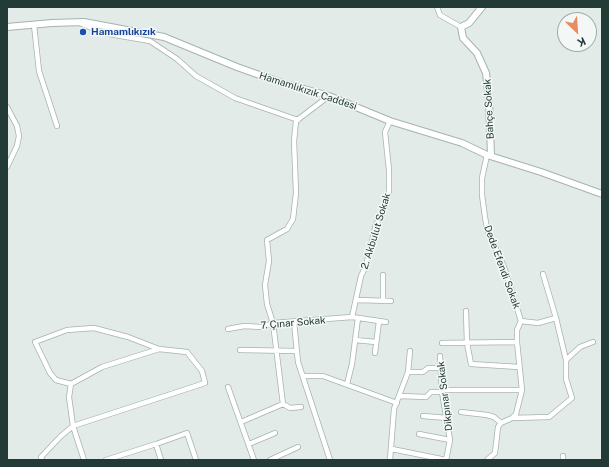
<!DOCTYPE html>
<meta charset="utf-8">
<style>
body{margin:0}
#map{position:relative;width:609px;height:467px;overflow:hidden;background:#e2ebe8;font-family:"Public Sans",sans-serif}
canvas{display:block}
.frame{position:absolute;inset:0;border:8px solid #233b36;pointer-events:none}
.north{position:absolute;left:557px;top:12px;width:40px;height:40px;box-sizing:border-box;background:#f3f8f6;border:1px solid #a0aca9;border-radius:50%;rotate:155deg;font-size:11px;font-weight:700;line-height:16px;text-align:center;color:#233b36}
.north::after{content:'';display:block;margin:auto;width:14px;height:18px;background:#e88d63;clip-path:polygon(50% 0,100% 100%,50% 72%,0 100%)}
</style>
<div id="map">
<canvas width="609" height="467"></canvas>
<div class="frame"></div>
<div class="north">K</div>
</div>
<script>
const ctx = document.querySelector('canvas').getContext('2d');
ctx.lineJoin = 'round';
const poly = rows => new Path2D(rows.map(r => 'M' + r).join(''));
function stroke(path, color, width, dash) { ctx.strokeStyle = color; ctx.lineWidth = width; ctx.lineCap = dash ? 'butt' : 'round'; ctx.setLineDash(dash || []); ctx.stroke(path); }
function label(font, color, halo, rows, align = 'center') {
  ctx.font = font + ' "Public Sans",sans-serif'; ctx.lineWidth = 3; ctx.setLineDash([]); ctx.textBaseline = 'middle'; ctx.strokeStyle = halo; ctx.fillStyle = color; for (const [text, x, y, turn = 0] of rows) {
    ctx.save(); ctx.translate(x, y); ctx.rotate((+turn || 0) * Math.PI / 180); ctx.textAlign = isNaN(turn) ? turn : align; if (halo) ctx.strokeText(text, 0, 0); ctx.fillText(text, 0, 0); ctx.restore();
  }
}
const minor = poly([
 [437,7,440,15,461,27],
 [80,23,103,33,150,41,177,59,196,76,235,98,298,120],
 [34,25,39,71,57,126],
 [7,107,17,126,19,136,17,146,7,167],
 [487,155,482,178,482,195,485,217,487,229,504,267,521,321,517,330,517,342,522,390,516,414,512,418,501,423,498,427,495,453,487,460],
 [543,274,556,318,566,360],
 [357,300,391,301],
 [383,301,383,275],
 [466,311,467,343,471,364,519,367],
 [352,317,361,276,366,266,376,224,381,217,389,193,389,170,385,132,390,121],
 [521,321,538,323,556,318],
 [294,322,298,362,330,460],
 [228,329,244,326,262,327,273,323,352,317,386,322],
 [355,340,376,342],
 [442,343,517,342],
 [240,350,296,351],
 [375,353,379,321],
 [408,372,423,372,428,368,441,368],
 [303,376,323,376,397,403],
 [71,384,56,380,50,373,35,342,67,330,94,328,128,337,159,349],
 [347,384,352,364,358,318],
 [228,387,254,460],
 [442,390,522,390],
 [400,396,426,397,431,392,442,392],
 [283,404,273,323,267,304,265,285,269,261,267,240,287,229,293,219,296,193,294,141,296,121,329,96],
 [283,404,290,408,301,407],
 [461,412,487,415,494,417,501,423],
 [423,416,447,418],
 [512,418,549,417,572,398,566,379,566,360,580,347,593,342],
 [241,422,283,404],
 [419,434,450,440],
 [156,444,187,433,196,460],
 [249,444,275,433],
 [392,449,446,460,450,440,442,392,440,356],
 [42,460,41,457,61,436,73,426,205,383,202,371,187,352,159,349,102,367,71,384,69,397,73,426,84,460],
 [106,460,156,444,161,460],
 [270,460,298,447],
 [390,460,394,409,408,372,410,351],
 [563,460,563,456]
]);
const tertiary = poly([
 [482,7,469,23,461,27,463,38,477,53,486,73,489,100,491,156],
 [7,27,52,23,84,22,164,37,237,67,282,83,329,96,390,121,462,143,487,155,541,172,602,194]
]);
stroke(minor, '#a5b3af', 6);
stroke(tertiary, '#a5b3af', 8);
stroke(minor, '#fff', 4.5);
stroke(tertiary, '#fff', 6);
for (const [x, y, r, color] of [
 [83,32,4,"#1a4fb4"]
]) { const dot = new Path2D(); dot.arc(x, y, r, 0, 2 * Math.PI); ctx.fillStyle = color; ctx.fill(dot); stroke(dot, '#f3f8f6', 1.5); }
label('bold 10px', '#164399', '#f3f8f6', [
 ["Hamamlıkızık",91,32]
], 'left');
label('10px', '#233b36', '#f3f8f6', [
 ["Hamamlıkızık Caddesi",308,91,18],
 ["Bahçe Sokak",489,109,-93],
 ["2. Akbulut Sokak",376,231,-73],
 ["Dede Efendi Sokak",502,267,70],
 ["7. Çınar Sokak",293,323,-5],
 ["Dikpınar Sokak",445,396,-97]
]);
</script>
